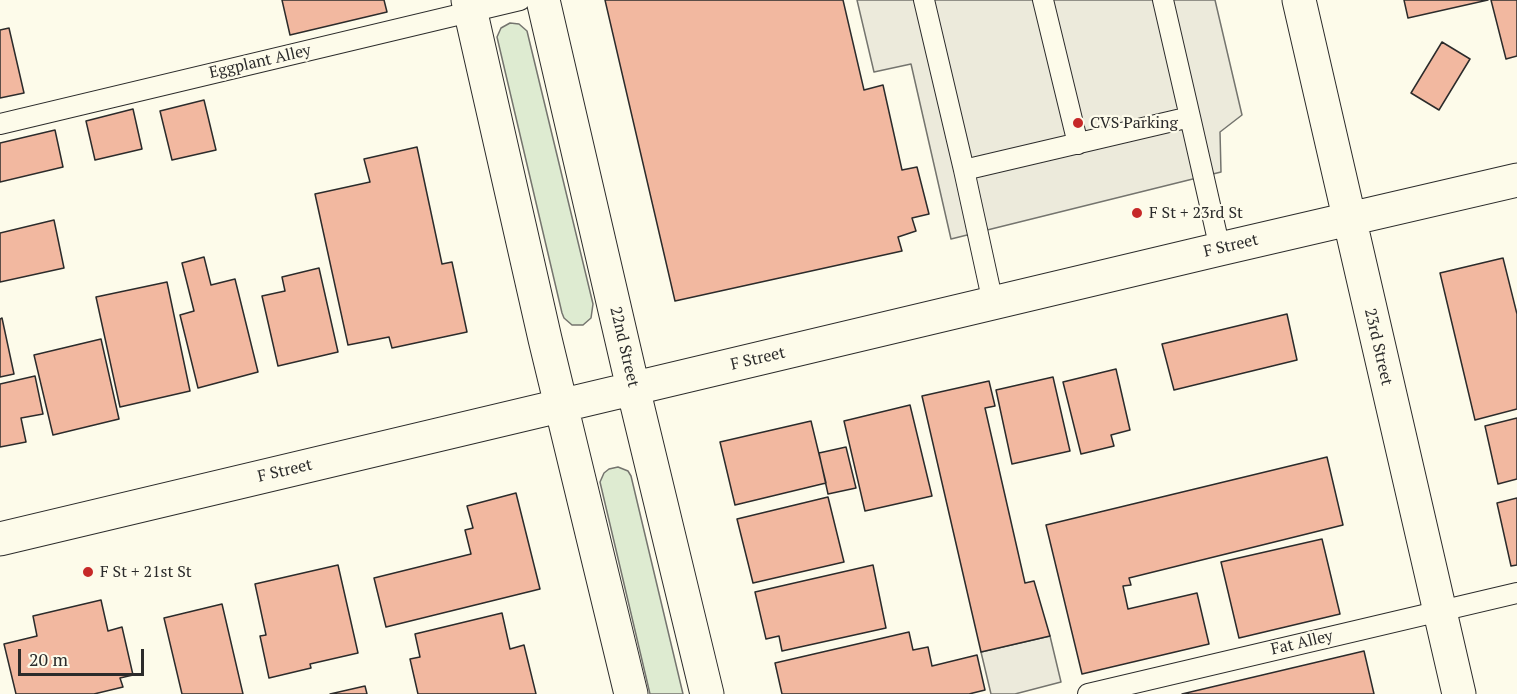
<!DOCTYPE html>
<style>
body{margin:0}
#map{position:relative;width:1517px;height:694px;overflow:hidden;background:#fdfbea;font-family:"PT Serif",serif}
canvas{display:block}
.scale{position:absolute;left:18px;top:649px;width:126px;height:27px;box-sizing:border-box;border:3px solid #2b2b2b;border-top:0;padding-left:8px;font-size:18px;line-height:21px;white-space:nowrap;color:#2b2b2b;-webkit-text-stroke:4px #fdfbea;paint-order:stroke}
</style>
<div id="map">
<canvas width="1517" height="694"></canvas>
<div class="scale">20 m</div>
</div>
<script>
const ctx = document.querySelector('canvas').getContext('2d');
ctx.lineJoin = 'round';
function fill(path, color) { ctx.fillStyle = color; ctx.fill(path, 'evenodd'); }
const poly = rows => new Path2D(rows.map(r => 'M' + r).join(''));
function stroke(path, color, width, dash) { ctx.strokeStyle = color; ctx.lineWidth = width; ctx.lineCap = dash ? 'butt' : 'round'; ctx.setLineDash(dash || []); ctx.stroke(path); }
function label(font, color, halo, rows, align = 'center') {
  ctx.font = font + ' "PT Serif",serif'; ctx.lineWidth = 4.5; ctx.setLineDash([]); ctx.textBaseline = 'middle'; ctx.strokeStyle = halo; ctx.fillStyle = color; for (const [text, x, y, turn = 0] of rows) {
    ctx.save(); ctx.translate(x, y); ctx.rotate((+turn || 0) * Math.PI / 180); ctx.textAlign = isNaN(turn) ? turn : align; if (halo) ctx.strokeText(text, 0, 0); ctx.fillText(text, 0, 0); ctx.restore();
  }
}
const green = poly([
 [510,23,519,24,527,31,593,304,591,318,583,325,572,325,564,318,562,313,497,37,501,28,510,23],
 [618,467,628,471,631,476,683,694,650,694,600,482,604,473,609,469,618,467]
]);
fill(green, '#deebd1');
stroke(green, '#74746e', 1.5);
const parking = poly([
 [857,0,1215,0,1242,115,1220,132,1221,172,951,239,911,64,874,72,857,0],
 [1050,636,1061,682,1015,694,991,694,981,652,1050,636]
]);
fill(parking, '#eceadb');
stroke(parking, '#74746e', 1.5);
const building = poly([
 [282,0,384,0,387,12,290,35,282,0],
 [605,0,843,0,864,90,883,85,902,170,917,167,929,214,912,218,916,231,898,237,902,251,675,301,605,0],
 [1404,0,1488,0,1408,18,1404,0],
 [1491,0,1517,0,1517,56,1506,59,1491,0],
 [9,28,24,93,0,98,0,30,9,28],
 [1442,42,1470,59,1439,110,1411,93,1442,42],
 [204,100,216,150,172,160,160,111,204,100],
 [133,109,142,149,95,160,86,121,133,109],
 [55,130,63,167,0,182,0,143,55,130],
 [417,147,442,264,452,262,467,332,392,348,389,337,348,345,315,194,370,182,364,159,417,147],
 [54,220,64,268,0,282,0,233,54,220],
 [204,257,211,285,235,279,258,372,198,388,180,315,194,311,182,263,204,257],
 [1503,258,1517,314,1517,409,1475,420,1440,273,1503,258],
 [319,268,338,352,278,366,262,296,285,291,282,277,319,268],
 [167,282,190,391,120,407,96,297,167,282],
 [1287,314,1297,360,1174,390,1162,344,1287,314],
 [2,318,14,374,0,377,0,319,2,318],
 [101,339,119,419,53,435,34,355,101,339],
 [1116,369,1130,430,1111,435,1114,446,1081,454,1063,382,1116,369],
 [35,376,43,414,21,418,26,442,0,447,0,384,35,376],
 [1053,377,1070,451,1012,464,996,390,1053,377],
 [989,381,995,406,985,408,1025,583,1034,581,1050,636,981,652,922,396,989,381],
 [910,405,932,496,865,511,844,421,910,405],
 [1517,418,1517,479,1498,484,1485,426,1517,418],
 [811,421,826,483,735,505,720,442,811,421],
 [846,447,856,488,828,494,819,453,846,447],
 [1327,457,1343,525,1129,578,1131,585,1123,586,1128,609,1197,593,1209,644,1082,674,1046,525,1327,457],
 [516,493,540,589,386,627,374,578,471,554,465,530,473,528,467,506,516,493],
 [828,497,844,562,753,583,737,519,828,497],
 [1517,498,1517,565,1511,566,1497,503,1517,498],
 [1322,539,1340,614,1239,638,1221,562,1322,539],
 [338,565,358,653,310,664,311,668,269,678,260,636,266,635,255,584,338,565],
 [873,565,886,628,782,651,779,636,766,639,755,592,873,565],
 [101,600,108,631,122,627,133,675,120,678,123,687,94,694,16,694,4,644,37,636,33,616,101,600],
 [222,604,243,694,182,694,164,618,222,604],
 [502,613,510,649,524,645,536,694,418,694,410,659,420,657,415,634,502,613],
 [909,632,913,650,928,647,932,666,977,655,985,690,969,694,782,694,775,663,909,632],
 [1364,651,1374,694,1182,694,1364,651],
 [365,686,367,694,330,694,365,686]
]);
fill(building, '#f2b8a0');
stroke(building, '#2b2b2b', 1.5);
const lane = poly([
 [924,0,964,170,1190,117,1163,0],
 [1043,0,1078,144],
 [1190,117,1220,249],
 [0,124,520,0],
 [964,170,993,303],
 [1088,694,1517,593]
]);
const street = poly([
 [468,0,545,339,631,694],
 [543,0,633,388,707,694],
 [1299,0,1459,694],
 [0,539,1220,249,1517,180]
]);
stroke(lane, '#2b2b2b', 22);
stroke(street, '#2b2b2b', 35);
stroke(lane, '#fdfbea', 20);
stroke(street, '#fdfbea', 33);
for (const [x, y, r, color] of [
 [1078,123,6,"#c62828"],
 [1137,213,6,"#c62828"],
 [88,572,6,"#c62828"]
]) { const dot = new Path2D(); dot.arc(x, y, r, 0, 2 * Math.PI); ctx.fillStyle = color; ctx.fill(dot); stroke(dot, '#fdfbea', 2); }
label('16px', '#2b2b2b', '#fdfbea', [
 ["Eggplant Alley",260,62,-13],
 ["F Street",1231,246,-13],
 ["22nd Street",624,347,77],
 ["23rd Street",1378,347,77],
 ["F Street",758,359,-13],
 ["F Street",285,471,-13],
 ["Fat Alley",1302,643,-13]
]);
label('16px', '#2b2b2b', '#fdfbea', [
 ["CVS Parking",1090,123],
 ["F St + 23rd St",1149,213],
 ["F St + 21st St",100,572]
], 'left');
</script>
